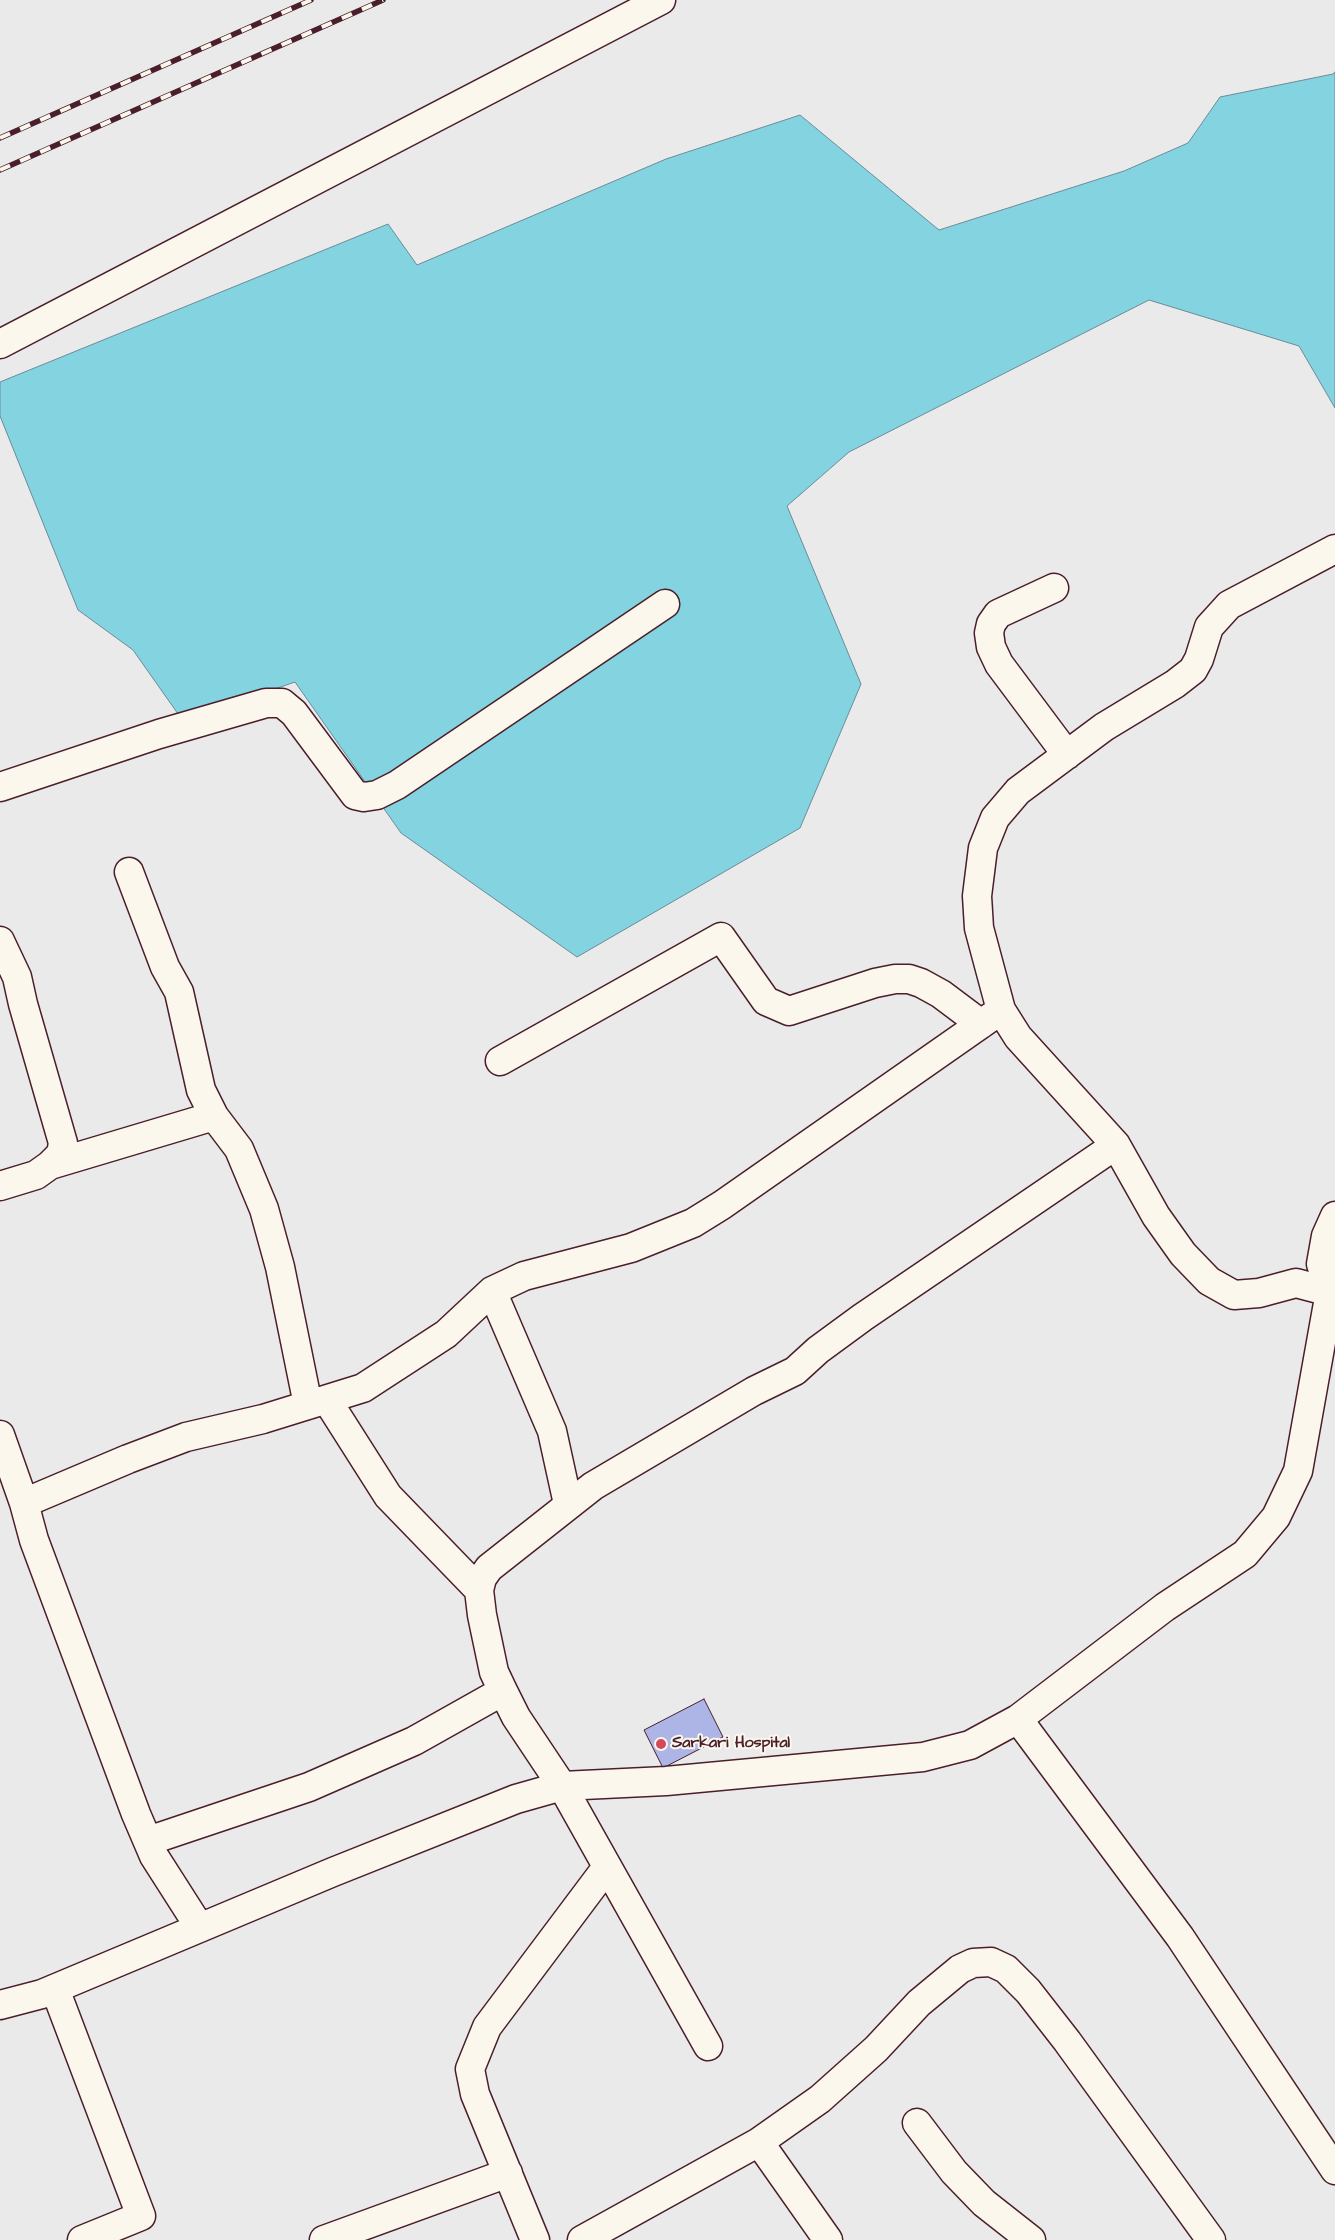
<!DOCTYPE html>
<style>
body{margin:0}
canvas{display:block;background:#ebeaeb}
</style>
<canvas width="1335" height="2240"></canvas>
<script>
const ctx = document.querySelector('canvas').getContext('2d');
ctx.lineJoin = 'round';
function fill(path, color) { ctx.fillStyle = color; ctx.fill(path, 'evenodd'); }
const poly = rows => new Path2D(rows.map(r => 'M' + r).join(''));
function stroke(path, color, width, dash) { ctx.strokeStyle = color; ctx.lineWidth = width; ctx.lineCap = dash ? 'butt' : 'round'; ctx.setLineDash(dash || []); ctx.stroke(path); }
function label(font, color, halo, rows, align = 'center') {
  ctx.font = font + ' "Architects Daughter",sans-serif'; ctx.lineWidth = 4; ctx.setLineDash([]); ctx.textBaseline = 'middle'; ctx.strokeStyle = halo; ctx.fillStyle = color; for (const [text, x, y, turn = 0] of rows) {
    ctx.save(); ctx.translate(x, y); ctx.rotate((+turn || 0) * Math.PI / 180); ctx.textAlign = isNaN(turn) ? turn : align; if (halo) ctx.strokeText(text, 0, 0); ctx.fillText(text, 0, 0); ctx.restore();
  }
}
const water = poly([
 [1335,72,1335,408,1299,346,1149,300,849,452,787,506,861,684,800,828,577,957,401,833,295,682,183,721,133,650,78,610,0,416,0,382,388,224,417,265,666,159,800,115,939,230,1124,171,1188,143,1220,97,1333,74,1335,72]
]);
fill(water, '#83d3e0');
stroke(water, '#6c8b98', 1);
const building = poly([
 [704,1699,723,1737,663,1768,644,1730,704,1699]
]);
fill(building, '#adb5e6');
stroke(building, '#4a1f2b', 1);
const minor = poly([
 [0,344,661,0],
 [1335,549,1229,605,1209,627,1199,659,1193,670,1175,684,1104,727,1018,791,995,818,983,848,977,896,979,928,1001,1010,1018,1037,1116,1145,1156,1216,1183,1254,1209,1281,1234,1295,1259,1293,1296,1283,1330,1292,1335,1296],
 [1054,588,998,614,991,624,989,633,991,647,999,664,1067,755],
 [0,787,159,734,266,703,282,703,294,713,355,795,364,797,377,795,397,785,665,604],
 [129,872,165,967,179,992,201,1090,214,1116,239,1149,264,1209,280,1267,308,1405],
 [0,941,17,977,23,1004,63,1143,61,1154,50,1165,36,1175,0,1186],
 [500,1061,721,937,766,1001,789,1011,875,983,895,979,909,979,921,983,941,994,981,1024],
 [50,1165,214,1116],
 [492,1291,552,1431,568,1504],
 [327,1400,388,1496,479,1590],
 [0,1435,24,1503],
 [1018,1719,1180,1937,1335,2170],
 [148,1841,309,1787,414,1741,503,1691],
 [200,1928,154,1856,136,1814,34,1540,24,1503,128,1459,186,1437,263,1419,363,1388,446,1334,492,1291,524,1276,631,1248,693,1223,722,1205,1001,1010],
 [55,1989,141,2216,82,2240],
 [0,2005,42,1994,333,1872,516,1799,562,1786,666,1781,923,1757,970,1745,1018,1719,1165,1607,1245,1554,1276,1517,1298,1471,1330,1292,1321,1264,1326,1236,1335,1216],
 [708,2046,562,1786,516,1717,503,1691,494,1672,482,1615,479,1590,482,1578,489,1568,593,1486,754,1391,795,1371,818,1350,863,1317,1116,1145],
 [917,2123,954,2172,984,2203,1031,2240],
 [759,2142,828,2240],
 [324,2240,508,2173],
 [535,2240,475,2094,470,2069,487,2027,607,1867],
 [582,2240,759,2142,820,2099,876,2049,919,2003,960,1969,973,1963,991,1962,1006,1969,1028,1991,1067,2041,1211,2240]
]);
stroke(minor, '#4a1f2b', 31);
stroke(minor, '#fbf7ec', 28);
const rail = poly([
 [0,138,311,0],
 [0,170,383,0]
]);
stroke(rail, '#4a1f2b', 5.5);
stroke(rail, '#fbf7ec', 4, [11]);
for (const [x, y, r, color] of [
 [661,1744,6,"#d1495b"]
]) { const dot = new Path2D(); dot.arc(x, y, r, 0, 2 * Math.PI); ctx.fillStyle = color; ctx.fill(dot); stroke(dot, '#fbf7ec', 2); }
label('bold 16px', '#4a1f2b', '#fbf7ec', [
 ["Sarkari Hospital",672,1744]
], 'left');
</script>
